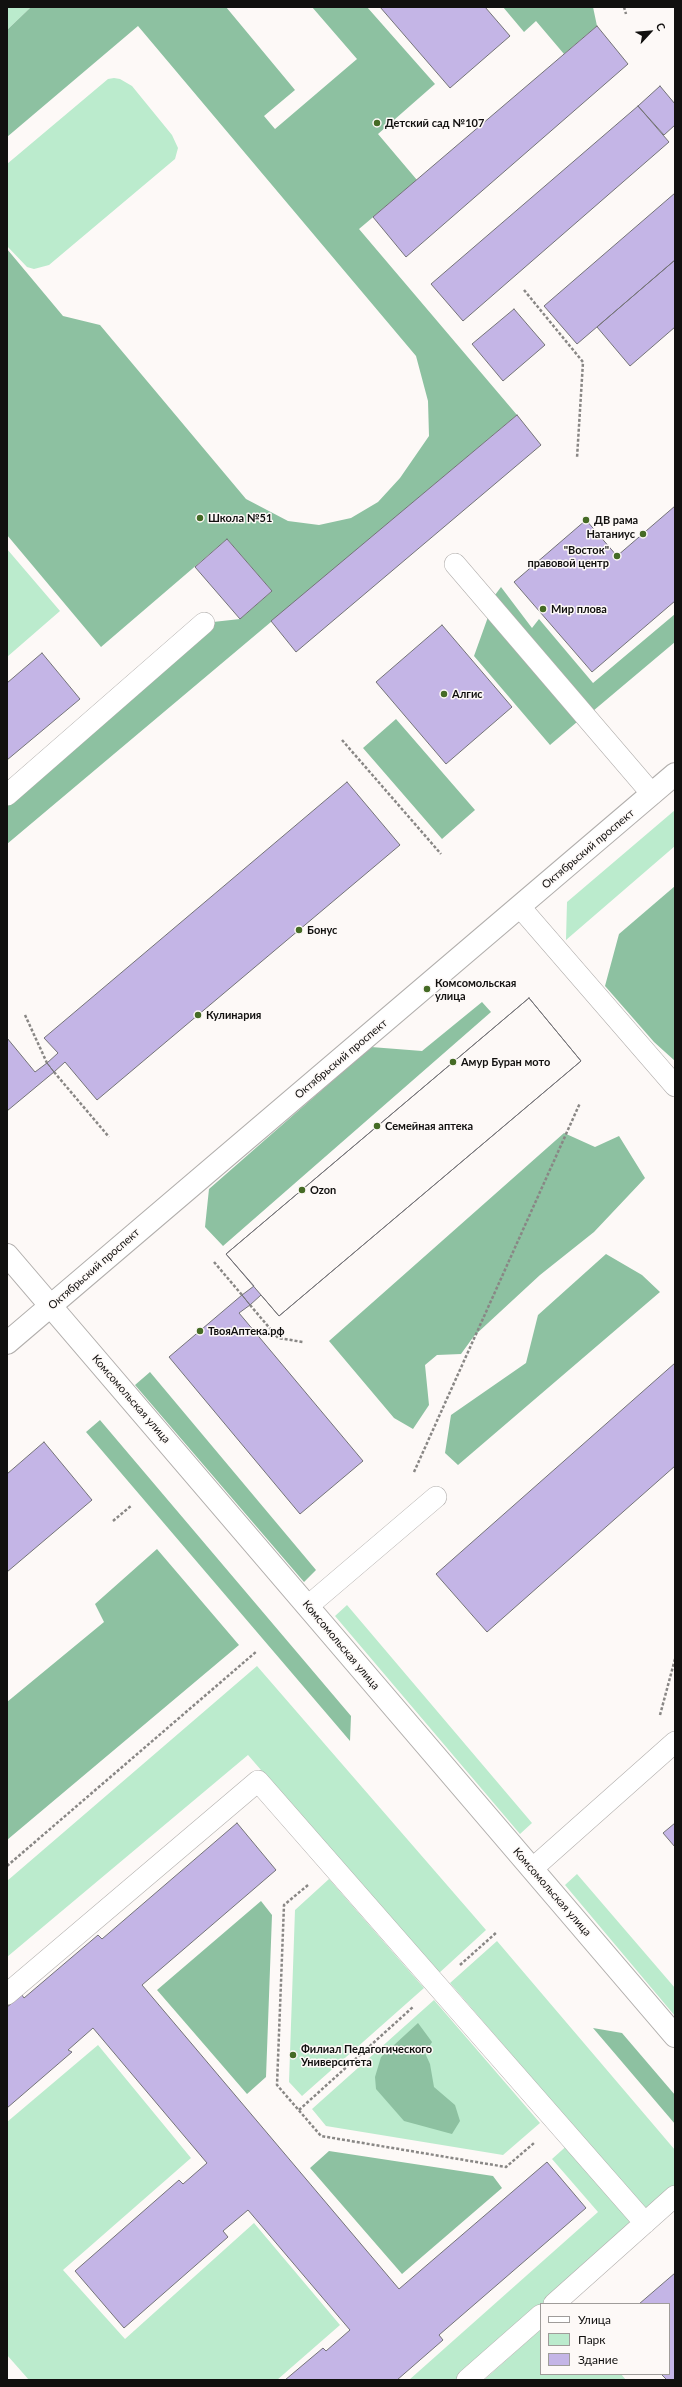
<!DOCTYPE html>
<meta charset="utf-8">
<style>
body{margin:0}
#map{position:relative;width:682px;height:2387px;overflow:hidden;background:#fdf9f7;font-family:Lato,sans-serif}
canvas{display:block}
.frame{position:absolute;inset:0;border:8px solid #11100f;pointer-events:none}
.legend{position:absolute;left:540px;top:2303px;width:130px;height:72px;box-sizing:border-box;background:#fdf9f7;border:1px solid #9f9c9a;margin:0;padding:5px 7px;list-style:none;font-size:12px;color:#11100f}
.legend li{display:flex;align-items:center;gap:8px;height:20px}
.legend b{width:20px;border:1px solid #9f9c9a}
.north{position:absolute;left:630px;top:12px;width:40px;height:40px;-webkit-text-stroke:3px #fdf9f7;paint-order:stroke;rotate:64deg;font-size:11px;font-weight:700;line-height:16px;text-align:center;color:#11100f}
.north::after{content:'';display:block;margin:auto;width:14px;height:18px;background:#11100f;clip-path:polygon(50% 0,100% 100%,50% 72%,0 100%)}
</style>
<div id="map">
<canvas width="682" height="2387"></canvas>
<div class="frame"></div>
<ul class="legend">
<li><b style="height:5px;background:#fff"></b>Улица</li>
<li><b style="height:11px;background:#bbebcd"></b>Парк</li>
<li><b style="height:11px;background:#c4b5e6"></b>Здание</li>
</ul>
<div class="north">С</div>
</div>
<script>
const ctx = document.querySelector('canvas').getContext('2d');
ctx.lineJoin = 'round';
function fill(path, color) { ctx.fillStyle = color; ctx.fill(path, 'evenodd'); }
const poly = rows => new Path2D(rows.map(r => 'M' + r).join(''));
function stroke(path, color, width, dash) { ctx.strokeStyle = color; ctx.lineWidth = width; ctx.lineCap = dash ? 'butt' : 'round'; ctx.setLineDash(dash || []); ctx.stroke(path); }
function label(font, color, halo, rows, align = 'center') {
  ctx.font = font + ' Lato,sans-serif'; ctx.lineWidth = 3; ctx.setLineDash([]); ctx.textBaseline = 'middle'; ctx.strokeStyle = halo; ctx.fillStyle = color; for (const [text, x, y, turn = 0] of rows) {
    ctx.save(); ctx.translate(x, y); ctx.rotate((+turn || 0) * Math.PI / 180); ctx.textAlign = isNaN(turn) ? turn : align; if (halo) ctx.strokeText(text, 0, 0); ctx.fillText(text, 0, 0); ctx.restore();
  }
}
fill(poly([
 [7,7,31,7,7,30],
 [114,78,120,79,132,86,172,135,178,148,175,159,49,265,34,269,27,267,7,246,7,164,108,79],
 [7,549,60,611,7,657],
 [675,810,675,846,566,940,567,902],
 [347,1605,532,1823,520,1834,335,1616],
 [257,1666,486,1930,438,1974,248,1755,7,1957,7,1881],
 [577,1874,675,1988,675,2016,565,1885],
 [329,1879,424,1988,302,2096,289,2082,295,1910],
 [497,1941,675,2150,675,2189,456,2380,409,2380,598,2212,552,2159,580,2134,450,1983],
 [434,2000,540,2123,503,2155,326,2126,312,2109],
 [98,2045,191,2158,63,2270,125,2339,254,2223,340,2325,277,2380,29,2380,7,2355,7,2122],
 [541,2329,541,2374,621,2374,626,2380,484,2380]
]), '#bbebcd');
fill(poly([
 [31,7,226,7,295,90,264,116,275,129,357,59,312,7,367,7,435,84,378,134,417,180,359,229,517,415,7,844,7,795,204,623,240,619,272,591,227,539,101,647,7,535,7,249,63,316,100,325,246,499,288,521,319,525,351,518,378,502,400,478,429,436,428,401,416,356,138,26,7,137,7,30],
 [503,7,593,7,597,26,564,54,536,21,524,32],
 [501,587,532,628,539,619,593,683,675,614,675,642,593,711,495,595],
 [488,617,577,722,550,745,474,656],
 [396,719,475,810,442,839,363,748],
 [675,886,675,1061,654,1042,605,986,619,934],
 [482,1002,491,1012,223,1246,205,1227,209,1189,371,1047,422,1051],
 [564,1133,595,1147,619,1136,645,1178,594,1232,540,1275,474,1336,461,1354,437,1355,425,1365,429,1405,413,1429,394,1418,329,1341],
 [606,1254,642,1275,660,1292,458,1465,445,1453,451,1415,526,1363,538,1315],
 [150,1372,316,1570,304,1582,135,1385],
 [100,1420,351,1716,350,1741,86,1432],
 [157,1549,239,1645,7,1840,7,1702,104,1622,95,1604],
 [261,1901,272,1915,266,2077,247,2094,157,1990],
 [418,2023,432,2042,425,2053,430,2064,434,2087,455,2105,460,2121,452,2134,404,2121,376,2089,375,2077,381,2057],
 [593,2028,622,2033,675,2095,675,2124],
 [329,2151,493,2176,502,2188,402,2274,310,2168]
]), '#8dc1a1');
const building = poly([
 [380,7,485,7,510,36,450,88,380,7],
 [597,26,628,64,406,257,373,217,597,26],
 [660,86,675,104,675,125,664,135,638,106,660,86],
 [638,106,669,142,463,321,431,284,638,106],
 [675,193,675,260,577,344,544,306,675,193],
 [675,260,675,327,630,366,597,327,675,260],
 [514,309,545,345,503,381,472,344,514,309],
 [517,415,541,445,296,652,271,621,517,415],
 [675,506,675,601,592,672,514,582,586,520,617,556,675,506],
 [227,539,272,591,240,619,195,567,227,539],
 [442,625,512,707,446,764,376,682,442,625],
 [42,653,80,699,7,760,7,683,42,653],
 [347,782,400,845,97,1100,65,1062,54,1072,47,1063,58,1053,44,1038,347,782],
 [529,998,581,1061,279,1316,226,1254,529,998],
 [529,998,581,1061,279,1316,261,1295,250,1305,242,1295,254,1286,226,1254,529,998],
 [7,1038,35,1072,47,1063,54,1072,7,1111,7,1038],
 [242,1295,250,1305,239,1313,363,1461,300,1514,169,1357,242,1295],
 [675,1363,675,1466,487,1632,436,1574,675,1363],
 [44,1442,92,1500,7,1572,7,1474,44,1442],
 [237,1823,276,1870,142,1985,399,2289,547,2162,586,2208,439,2335,443,2340,397,2380,285,2380,323,2348,326,2351,350,2330,248,2210,223,2231,228,2237,124,2328,75,2271,179,2180,183,2184,207,2163,93,2028,68,2050,72,2052,7,2108,7,2007,22,1995,24,1998,98,1935,102,1939,237,1823],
 [675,1823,675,1847,663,1833,675,1823],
 [675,2273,675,2380,667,2380,661,2374,669,2374,669,2304,639,2304,675,2273]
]);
fill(building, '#c4b5e6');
stroke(building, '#747377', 1);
const lane = poly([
 [455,564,652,794],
 [7,795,204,623],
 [520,907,675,1086],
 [308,1606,436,1497],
 [532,1869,675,1742],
 [7,1994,258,1781,645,2223],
 [554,2304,675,2196],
 [467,2380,541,2315]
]);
const secondary = poly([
 [7,1255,675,2036],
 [7,1343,675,774]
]);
stroke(lane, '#b1aeac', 22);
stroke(secondary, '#b1aeac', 24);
stroke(poly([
 [624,7,626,14],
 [524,290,583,362,577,458],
 [342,740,441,854],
 [25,1015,47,1063],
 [54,1072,109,1137],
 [214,1262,242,1295],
 [250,1305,278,1338,303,1342],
 [414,1472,580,1103],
 [113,1521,132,1505],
 [660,1715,675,1659],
 [7,1866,257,1651],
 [308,1885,284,1905,277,2085,321,2136,506,2167,534,2143],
 [460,1965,497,1932],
 [299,2110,413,2007]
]), '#898785', 2.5, [3, 2]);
stroke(lane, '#fff', 21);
stroke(secondary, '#fff', 22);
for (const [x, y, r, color] of [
 [377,123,4,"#456b25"],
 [200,518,4,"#456b25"],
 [586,520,4,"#456b25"],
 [643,534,4,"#456b25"],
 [617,556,4,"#456b25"],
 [543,609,4,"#456b25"],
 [444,694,4,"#456b25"],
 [299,930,4,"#456b25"],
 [427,989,4,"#456b25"],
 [198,1015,4,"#456b25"],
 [453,1062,4,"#456b25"],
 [377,1126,4,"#456b25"],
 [302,1190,4,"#456b25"],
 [200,1331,4,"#456b25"],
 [293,2055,4,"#456b25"]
]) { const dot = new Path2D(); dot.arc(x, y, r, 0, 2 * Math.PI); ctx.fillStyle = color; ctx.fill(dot); stroke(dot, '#fdf9f7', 1.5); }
label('bold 11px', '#11100f', '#fdf9f7', [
 ["Детский сад №107",385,123],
 ["Школа №51",208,518],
 ["ДВ рама",594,520],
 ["Натаниус",635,534,"right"],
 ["\"Восток\"",609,550,"right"],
 ["правовой центр",609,563,"right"],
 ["Мир плова",551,609],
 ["Алгис",452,694],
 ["Бонус",307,930],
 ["Комсомольская",435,983],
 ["улица",435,996],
 ["Кулинария",206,1015],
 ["Амур Буран мото",461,1062],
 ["Семейная аптека",385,1126],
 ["Ozon",310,1190],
 ["ТвояАптека.рф",208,1331],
 ["Филиал Педагогического",301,2049],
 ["Университета",301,2062]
], 'left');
label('11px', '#11100f', '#fdf9f7', [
 ["Октябрьский проспект",588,849,-40],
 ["Октябрьский проспект",341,1059,-40],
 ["Октябрьский проспект",94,1269,-41],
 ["Комсомольская улица",131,1399,49],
 ["Комсомольская улица",341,1645,50],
 ["Комсомольская улица",552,1892,49]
]);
</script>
